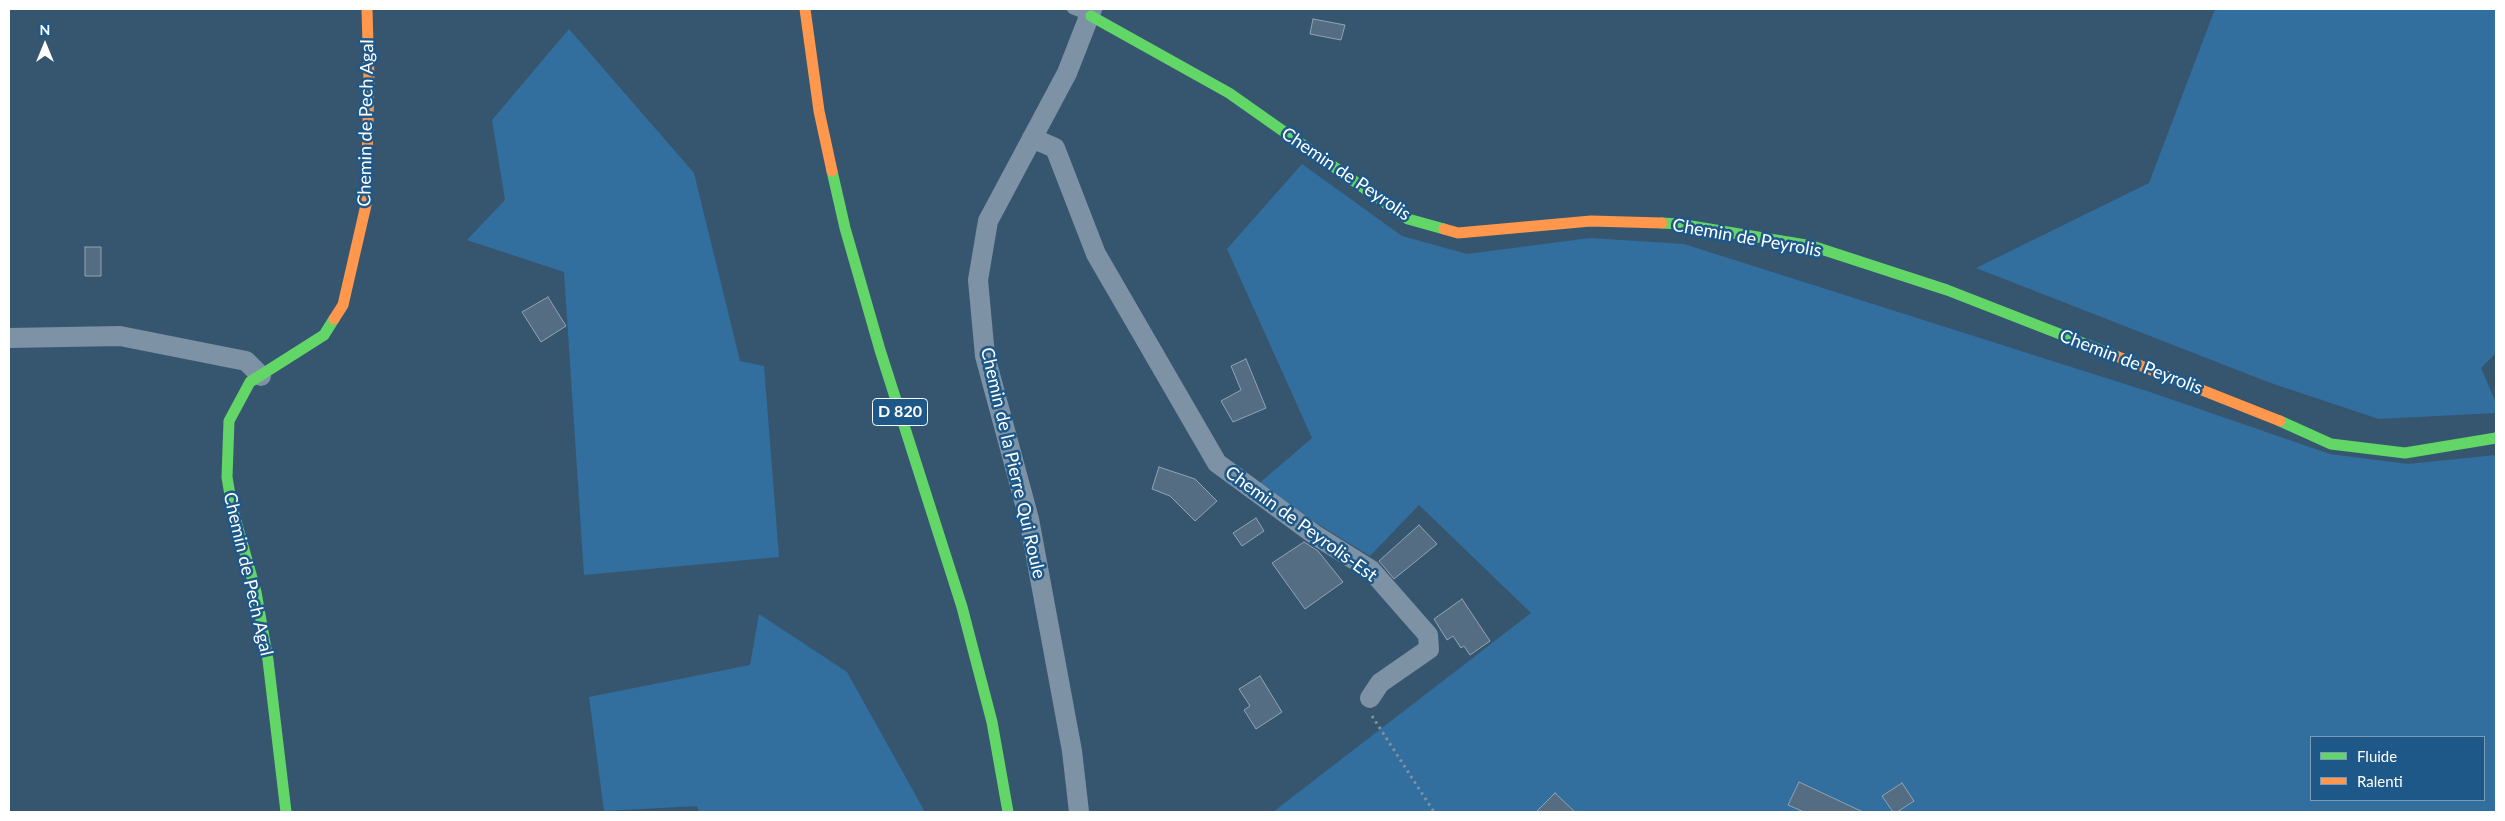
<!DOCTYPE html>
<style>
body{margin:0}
#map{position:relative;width:2505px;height:821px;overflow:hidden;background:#365670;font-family:Lato,sans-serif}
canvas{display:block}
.frame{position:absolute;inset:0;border:10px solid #fff;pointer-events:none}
.legend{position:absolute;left:2310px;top:736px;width:175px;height:65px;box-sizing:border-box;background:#1e5888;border:1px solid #789bb8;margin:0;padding:6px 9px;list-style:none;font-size:15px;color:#fff}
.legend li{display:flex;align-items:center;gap:10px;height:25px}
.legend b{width:25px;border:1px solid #789bb8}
.north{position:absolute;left:20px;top:20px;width:50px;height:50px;-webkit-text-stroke:4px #1e5888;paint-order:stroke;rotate:0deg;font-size:14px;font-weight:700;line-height:20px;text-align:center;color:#fff}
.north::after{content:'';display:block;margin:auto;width:18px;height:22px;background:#fff;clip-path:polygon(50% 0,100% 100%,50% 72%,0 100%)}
</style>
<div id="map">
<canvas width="2505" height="821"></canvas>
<div class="frame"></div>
<ul class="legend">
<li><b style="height:6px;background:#63d668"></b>Fluide</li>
<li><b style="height:6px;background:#ff974d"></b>Ralenti</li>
</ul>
<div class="north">N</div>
</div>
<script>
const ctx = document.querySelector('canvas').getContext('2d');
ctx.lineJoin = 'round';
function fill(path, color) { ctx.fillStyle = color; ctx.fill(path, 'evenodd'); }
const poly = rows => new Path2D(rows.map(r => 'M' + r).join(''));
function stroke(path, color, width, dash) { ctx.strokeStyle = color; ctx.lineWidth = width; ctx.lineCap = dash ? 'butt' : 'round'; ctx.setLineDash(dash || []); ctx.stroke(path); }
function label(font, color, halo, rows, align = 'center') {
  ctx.font = font + ' Lato,sans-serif'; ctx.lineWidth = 5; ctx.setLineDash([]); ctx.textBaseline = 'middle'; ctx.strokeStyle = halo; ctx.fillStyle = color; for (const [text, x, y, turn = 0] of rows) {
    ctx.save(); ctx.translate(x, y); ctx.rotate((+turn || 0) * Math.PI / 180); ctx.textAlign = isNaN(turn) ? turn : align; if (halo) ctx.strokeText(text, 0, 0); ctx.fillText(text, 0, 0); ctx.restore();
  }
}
fill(poly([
 [2215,9,2496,9,2496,353,2481,368,2496,403,2496,413,2379,419,2268,382,1976,268,2149,183],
 [569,29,694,173,740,361,764,366,779,557,584,575,564,272,467,240,505,200,492,120],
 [1302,164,1402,236,1467,254,1590,238,1684,244,2150,392,2330,454,2408,464,2496,455,2496,812,1273,812,1531,613,1419,505,1370,556,1256,486,1312,438,1227,249],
 [2311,737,2484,737,2484,800,2311,800],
 [759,614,847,672,925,812,699,812,697,806,604,811,589,697,750,665]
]), '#326e9e');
const building = poly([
 [1313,19,1345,25,1341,40,1310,34,1313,19],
 [85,247,101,247,101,276,85,276,85,247],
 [548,297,566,326,541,342,522,312,548,297],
 [1246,359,1266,408,1233,422,1221,401,1241,390,1231,366,1246,359],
 [1159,467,1195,479,1217,501,1195,521,1170,496,1152,489,1159,467],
 [1256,518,1264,531,1242,546,1233,533,1256,518],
 [1419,525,1437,544,1394,579,1379,561,1419,525],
 [1304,542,1318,551,1343,582,1305,609,1272,563,1304,542],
 [1462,599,1490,641,1470,655,1464,646,1461,648,1453,636,1447,640,1434,619,1462,599],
 [1260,676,1282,712,1256,729,1244,710,1250,706,1239,689,1260,676],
 [1799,782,1863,812,1804,812,1788,805,1799,782],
 [1902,783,1914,801,1897,812,1893,812,1882,796,1902,783],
 [1555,793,1575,812,1536,812,1555,793]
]);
fill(building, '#546d82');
stroke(building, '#90a4b3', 1);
stroke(poly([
 [1372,716,1434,812]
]), '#7d92a5', 3, [2.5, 4]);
stroke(poly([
 [1072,9,1090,16]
]), '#7d92a5', 10);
stroke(poly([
 [1032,138,1055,148,1096,254,1217,463,1315,535,1371,570,1428,635,1429,649,1380,683,1370,698],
 [9,338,120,336,246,361,261,376],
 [1079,812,1072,751,1029,519,985,356,978,280,988,221,1067,73,1092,9]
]), '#7d92a5', 20);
stroke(poly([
 [1091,16,1229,93,1408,219,1444,229],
 [832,171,845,228,880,350,962,607,992,722,1008,812],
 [1662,223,1679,224,1812,246,1947,290,2111,354],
 [2280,421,2331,444,2405,453,2496,438],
 [286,812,268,660,256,592,232,507,227,477,229,421,250,382,324,335,334,319]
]), '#63d668', 11);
stroke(poly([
 [805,9,819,111,832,171],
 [1444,229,1458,233,1591,221,1662,223],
 [334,319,343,305,366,205,369,80,367,9],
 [2111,354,2280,421]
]), '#ff974d', 11);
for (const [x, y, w] of [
 [900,412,55]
]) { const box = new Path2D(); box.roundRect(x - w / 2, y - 13.5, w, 27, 4); ctx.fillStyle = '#1e5888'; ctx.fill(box); stroke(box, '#fff', 1); }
label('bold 16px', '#fff', null, [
 ["D 820",900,412]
]);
label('18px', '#fff', '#1e5888', [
 ["Chemin de Pech Agal",366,123,-89],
 ["Chemin de Peyrolis",1346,174,34],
 ["Chemin de Peyrolis",1747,238,10],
 ["Chemin de Peyrolis",2131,362,21],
 ["Chemin de la Pierre Qui Roule",1013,463,77],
 ["Chemin de Peyrolis-Est",1301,524,36],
 ["Chemin de Pech Agal",248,574,77]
]);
</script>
